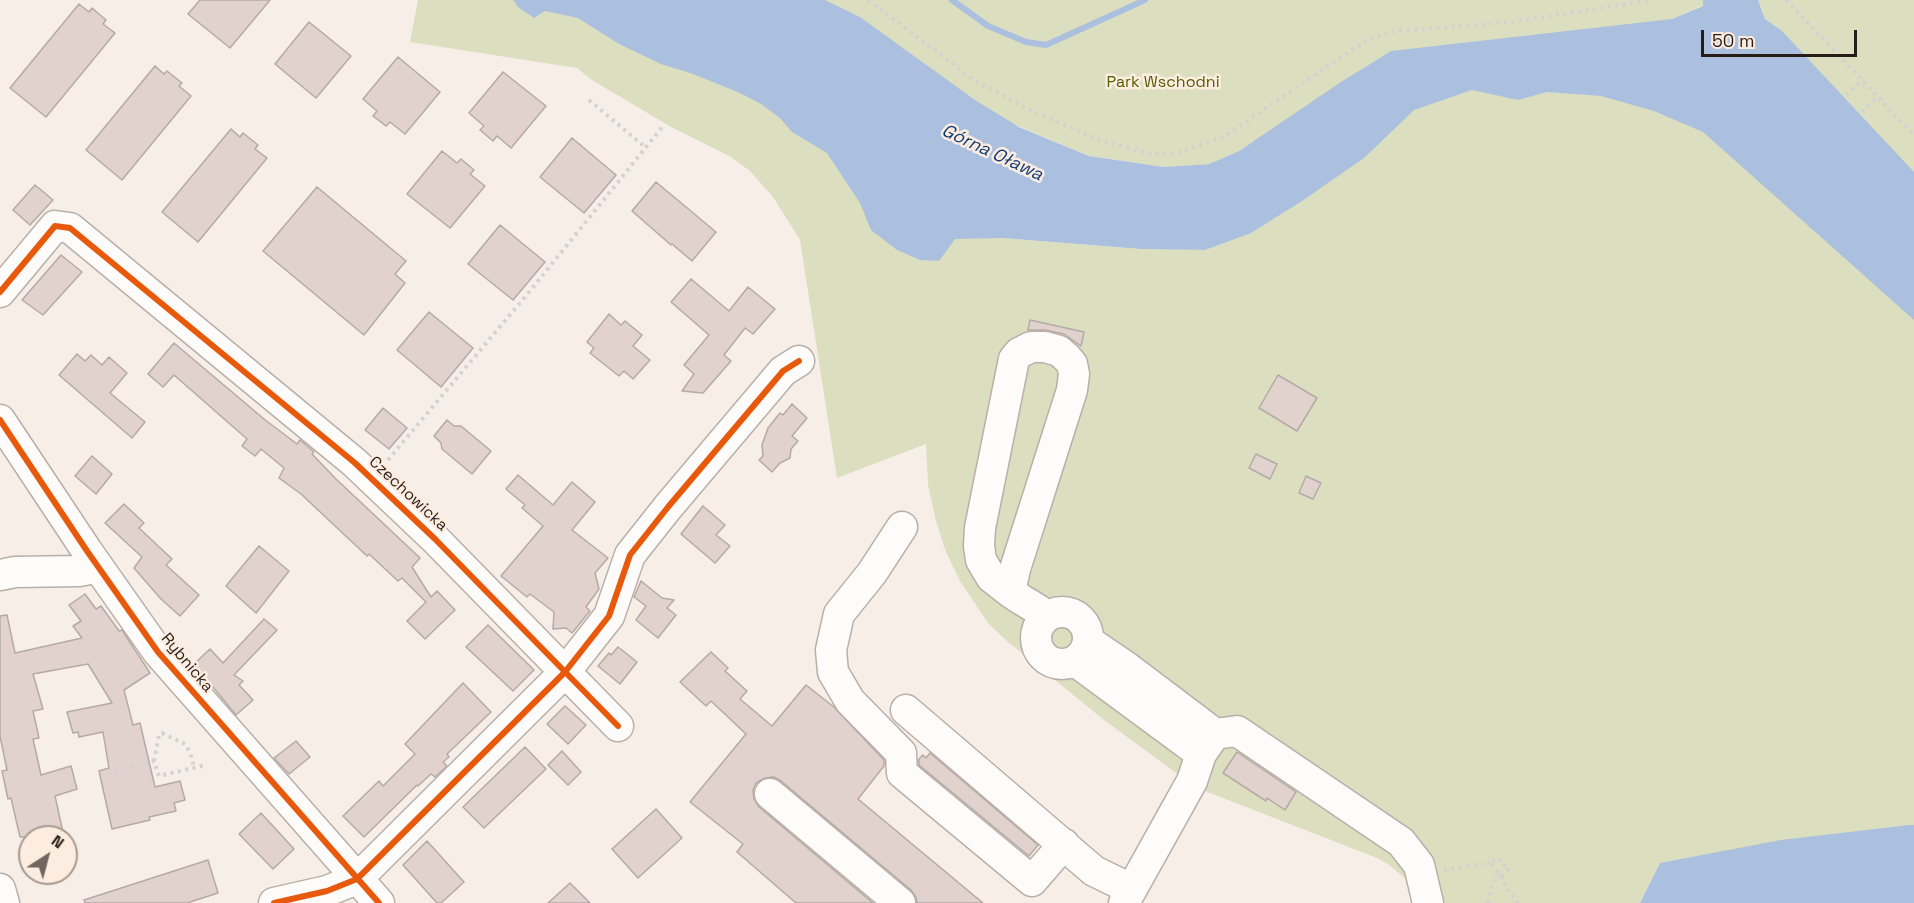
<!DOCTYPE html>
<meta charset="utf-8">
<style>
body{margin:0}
#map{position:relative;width:1914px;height:903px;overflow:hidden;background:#f7eee7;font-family:"Space Grotesk",sans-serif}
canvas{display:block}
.north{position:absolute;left:18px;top:825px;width:60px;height:60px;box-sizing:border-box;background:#fdede1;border:2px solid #a79a90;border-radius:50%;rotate:36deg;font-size:16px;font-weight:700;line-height:24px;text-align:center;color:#271d16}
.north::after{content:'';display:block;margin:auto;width:21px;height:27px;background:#70665f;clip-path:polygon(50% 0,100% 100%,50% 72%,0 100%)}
.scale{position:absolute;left:1701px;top:30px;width:156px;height:27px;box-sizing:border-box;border:3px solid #271d16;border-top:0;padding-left:8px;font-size:18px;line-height:21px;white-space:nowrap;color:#271d16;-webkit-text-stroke:4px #fdede1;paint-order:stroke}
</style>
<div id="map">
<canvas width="1914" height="903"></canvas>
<div class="north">N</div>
<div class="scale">50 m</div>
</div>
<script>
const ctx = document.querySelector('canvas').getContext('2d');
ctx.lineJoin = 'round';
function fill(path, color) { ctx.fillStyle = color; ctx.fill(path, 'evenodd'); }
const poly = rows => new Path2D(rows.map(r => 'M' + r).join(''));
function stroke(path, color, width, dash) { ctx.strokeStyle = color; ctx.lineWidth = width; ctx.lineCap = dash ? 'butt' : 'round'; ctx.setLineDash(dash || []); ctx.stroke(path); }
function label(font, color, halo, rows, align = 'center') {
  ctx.font = font + ' "Space Grotesk",sans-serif'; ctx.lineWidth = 5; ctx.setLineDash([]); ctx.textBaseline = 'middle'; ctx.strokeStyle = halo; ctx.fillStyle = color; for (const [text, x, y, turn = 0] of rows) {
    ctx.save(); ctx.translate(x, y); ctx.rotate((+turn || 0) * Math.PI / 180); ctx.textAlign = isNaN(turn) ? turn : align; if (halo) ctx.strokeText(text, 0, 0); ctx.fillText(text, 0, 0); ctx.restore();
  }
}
fill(poly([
 [418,0,676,0,1002,238,1141,249,1205,250,1344,123,1569,55,1914,230,1914,825,1660,863,1640,903,1422,903,1405,878,1388,864,1377,858,1205,791,1183,778,1104,720,1007,641,988,623,960,581,946,552,936,521,928,485,926,444,837,478,800,240,773,197,750,171,731,157,671,127,592,80,577,68,410,42],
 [722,0,1715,0,1672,19,1252,142,1239,151,1209,164,1164,167,1089,156],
 [1758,0,1914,0,1914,206,1781,30,1765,19]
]), '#dcdec0');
fill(poly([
 [513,0,825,0,860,17,975,100,1019,127,1089,156,1164,167,1209,164,1239,151,1341,82,1391,51,1672,19,1703,6,1703,0,1758,0,1765,19,1781,30,1914,172,1914,320,1703,132,1654,111,1601,96,1547,92,1518,100,1472,90,1414,110,1364,158,1302,201,1251,233,1205,250,1141,249,1002,238,955,239,939,261,920,260,897,250,871,230,860,203,827,153,792,132,780,118,761,104,740,93,693,74,661,64,619,44,578,18,545,11,534,18,518,7],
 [1909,825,1914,825,1914,903,1640,903,1660,863,1781,840]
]), '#abc0df');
stroke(poly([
 [952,0,988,26,1026,42,1046,45,1145,0]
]), '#abc0df', 6);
const building = poly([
 [200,0,270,0,230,48,188,14,200,0],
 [79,4,89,12,92,8,106,20,103,24,115,33,46,117,10,88,79,4],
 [309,22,351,56,316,98,275,64,309,22],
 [398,57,440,92,405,134,390,122,386,126,373,116,377,111,363,99,398,57],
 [155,66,164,74,167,71,182,83,179,86,191,96,122,180,86,150,155,66],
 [503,72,546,106,511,148,497,136,493,141,480,130,484,126,469,113,503,72],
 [231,129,240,137,243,133,258,145,255,149,267,158,198,242,162,212,231,129],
 [572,138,616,175,584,213,540,177,572,138],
 [442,151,457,163,461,159,474,170,470,174,485,186,450,228,407,194,442,151],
 [656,182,716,232,692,261,672,244,671,245,632,211,656,182],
 [35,185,53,200,30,225,13,210,35,185],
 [317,187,406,261,395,274,405,283,364,335,263,251,317,187],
 [500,225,545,262,513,300,468,264,500,225],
 [61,255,82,272,43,315,22,300,61,255],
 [691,279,729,311,748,287,775,309,753,334,745,328,724,355,731,361,703,393,682,391,694,374,684,365,709,335,671,302,691,279],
 [429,312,473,348,441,387,397,350,429,312],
 [609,314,621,325,625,321,642,335,633,346,650,360,633,379,624,371,619,376,590,353,594,348,587,342,609,314],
 [1030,320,1084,332,1081,346,1064,334,1045,330,1028,330,1030,320],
 [174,343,264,419,297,444,300,440,314,452,312,454,336,479,420,558,412,567,431,597,437,591,455,610,425,639,407,621,426,602,402,578,398,581,369,554,367,556,301,494,279,478,284,468,261,449,255,456,242,446,247,439,174,375,163,387,148,374,174,343],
 [77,354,85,361,91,355,102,365,109,357,127,373,110,393,145,422,132,438,59,375,77,354],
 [1278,375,1317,398,1297,431,1259,408,1278,375],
 [792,404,807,418,792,436,798,441,791,449,790,458,780,463,772,472,759,460,763,456,762,445,768,428,780,413,783,415,792,404],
 [383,408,407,428,389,449,365,430,383,408],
 [447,420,454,426,461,426,491,451,472,474,442,449,441,443,434,436,447,420],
 [1256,454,1277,464,1270,479,1249,468,1256,454],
 [92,456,112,474,96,494,75,476,92,456],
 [518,475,553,505,572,482,595,502,572,530,608,558,595,573,599,589,586,607,590,611,572,633,566,628,553,629,554,612,530,594,527,597,501,576,543,526,522,508,525,505,506,489,518,475],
 [1306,476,1321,483,1313,499,1299,493,1306,476],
 [124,504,144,523,139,528,172,559,166,565,199,595,180,616,161,599,134,568,142,557,105,523,124,504],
 [703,506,725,525,716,535,730,546,715,563,681,534,703,506],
 [259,546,289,571,256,613,226,586,259,546],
 [641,581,662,598,674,600,667,608,676,615,658,638,636,620,646,606,634,597,641,581],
 [85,594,96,609,101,606,119,631,122,630,150,673,124,690,133,725,140,723,155,787,180,781,185,800,174,803,176,811,149,817,150,820,112,829,99,771,109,768,103,732,79,737,78,732,73,733,67,712,112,703,88,664,33,674,43,709,33,711,39,738,33,739,41,775,71,766,77,789,55,796,64,837,20,837,11,798,8,799,2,771,7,770,0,736,0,616,7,615,15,653,82,638,73,626,81,621,69,605,85,594],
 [264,619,277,630,234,675,243,681,239,685,253,700,236,715,194,664,210,649,223,663,264,619],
 [488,625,534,670,513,691,466,647,488,625],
 [618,647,637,662,620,684,598,666,609,653,611,655,618,647],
 [711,652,728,668,725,671,747,691,740,699,772,726,806,685,834,707,884,760,884,766,858,799,983,903,917,903,916,897,911,890,781,781,774,777,765,778,756,783,753,790,754,799,759,807,873,903,796,903,737,852,743,844,690,802,746,734,711,701,706,706,680,682,711,652],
 [463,683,491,712,447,754,449,757,443,762,447,766,435,777,431,774,418,786,417,785,364,837,343,816,379,781,383,786,415,754,405,744,463,683],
 [565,706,586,725,568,744,547,724,565,706],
 [296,741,310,757,289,774,274,758,296,741],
 [525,747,546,769,484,828,463,807,525,747],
 [562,751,581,772,568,785,548,765,562,751],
 [1237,752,1296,792,1285,810,1267,798,1266,801,1223,773,1237,752],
 [930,753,1038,845,1029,856,919,765,919,759,923,755,926,758,930,753],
 [656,809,682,838,638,878,612,849,656,809],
 [261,813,294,849,273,869,239,834,261,813],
 [427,841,464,882,441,903,437,903,403,865,427,841],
 [208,860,218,893,187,903,85,903,84,900,208,860],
 [570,883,590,903,548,903,570,883]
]);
fill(building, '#e2d2cd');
stroke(building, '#b4aaa6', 1.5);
const minor = poly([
 [0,292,55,226,70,228,355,463,435,539,618,726],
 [0,420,87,551,158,652,379,903],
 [902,527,872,573,839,614,831,650,833,672,850,701,901,753,902,773,1032,881,1064,844],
 [0,575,15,572,79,571,90,569,96,564],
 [1010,592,1015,569,1072,390,1074,374,1072,364,1067,358,1059,351,1045,347,1031,347,1019,353,1014,359,980,528,979,546,981,560,991,577,1010,592,1022,600,1037,609,1045,618],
 '1036 638a26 26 0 1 1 52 0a26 26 0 1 1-52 0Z',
 [1088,641,1125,666,1215,734],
 [1075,661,1201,754],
 [906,710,1094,871,1131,889],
 [770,794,900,903],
 [0,889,4,903],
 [274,903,327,891,357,879,565,672,609,616,630,555,668,507,783,371,799,361],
 [1124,903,1192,781,1201,754,1215,734,1237,731,1401,842,1419,865,1428,903]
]);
stroke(minor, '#b8afa8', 33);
stroke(poly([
 [868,0,974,80,1024,107,1097,139,1146,153,1173,154,1223,137,1364,42,1388,32,1511,22,1653,0],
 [1786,0,1914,135],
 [1846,95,1863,79],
 [589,100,645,147],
 [1862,112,1878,96],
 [388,460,530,291,664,125],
 [154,761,159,735,162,733,185,744,190,752,194,767],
 [108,772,154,761,159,776,206,765],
 [1498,859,1509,868,1502,876,1490,863,1498,859],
 [1444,870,1490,863],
 [1502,876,1501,879,1518,903],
 [1487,903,1491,888,1498,873]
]), '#d4d1ce', 4, [3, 4.5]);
stroke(minor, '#fefcfb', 30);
stroke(poly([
 [0,292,55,226,70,228,355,463,435,539,618,726],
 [0,420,87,551,158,652,379,903],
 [274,903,327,891,357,879,565,672,609,616,630,555,668,507,783,371,799,361]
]), '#e8590c', 6);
label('16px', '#515f00', '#fdede1', [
 ["Park Wschodni",1163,83]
]);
label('16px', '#271d16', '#fdede1', [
 ["Czechowicka",408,494,43],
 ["Rybnicka",187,663,50]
]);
label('italic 18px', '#0f3b74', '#fdede1', [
 ["Górna Oława",992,153,25]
]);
</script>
